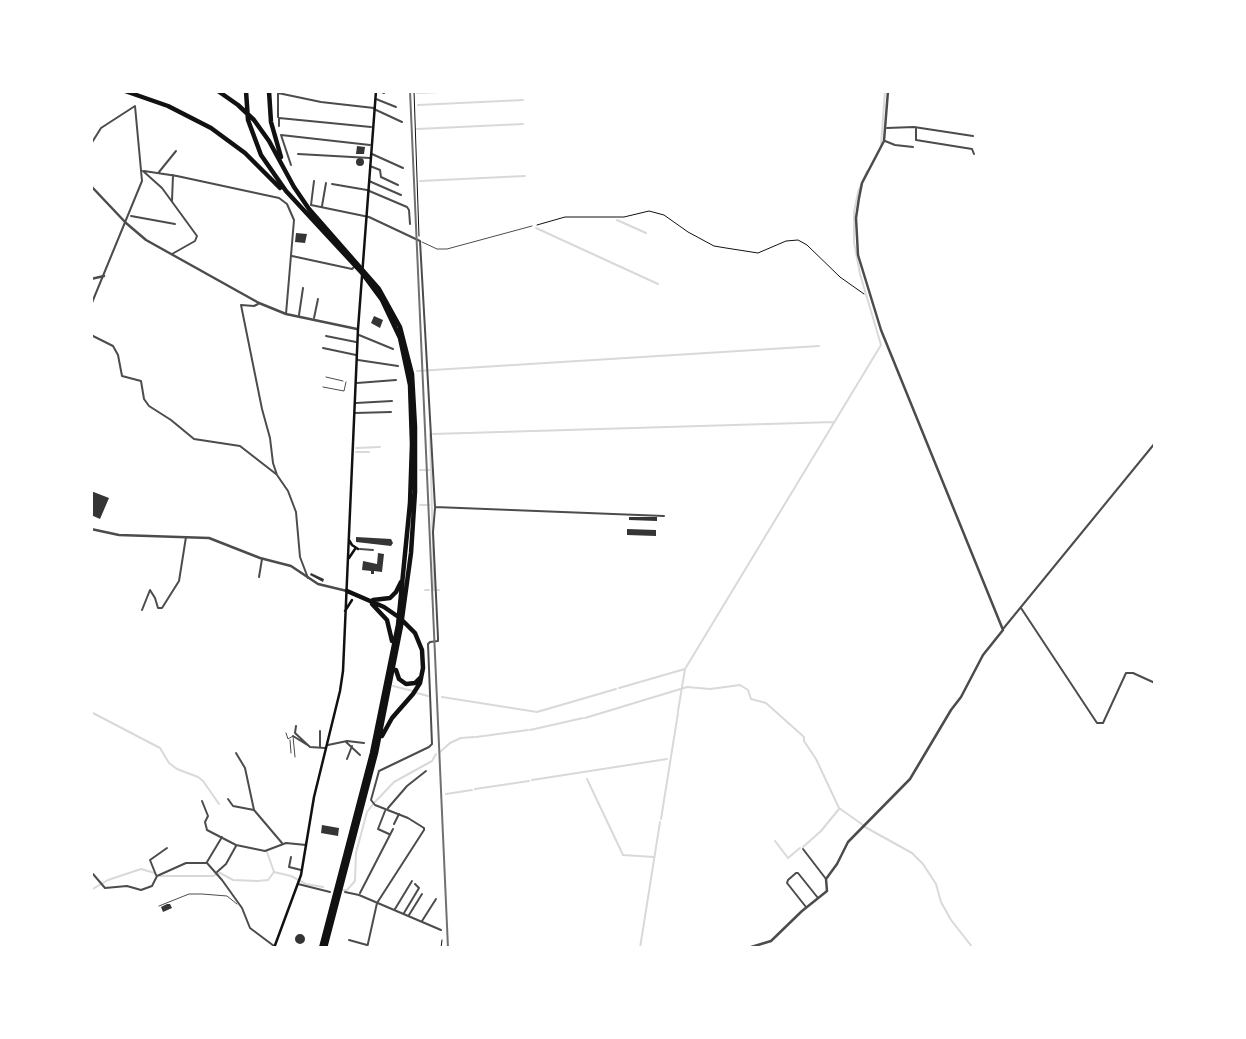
<!DOCTYPE html>
<style>
body{margin:0}
#map{position:relative;width:1246px;height:1039px;overflow:hidden;background:#fff;font-family:"Fira Sans",sans-serif}
canvas{display:block}
.frame{position:absolute;inset:0;border:93px solid #fff;pointer-events:none}
</style>
<div id="map">
<canvas width="1246" height="1039"></canvas>
<div class="frame"></div>
</div>
<script>
const ctx = document.querySelector('canvas').getContext('2d');
ctx.lineJoin = 'round';
const poly = rows => new Path2D(rows.map(r => 'M' + r).join(''));
function stroke(path, color, width, dash) { ctx.strokeStyle = color; ctx.lineWidth = width; ctx.lineCap = dash ? 'butt' : 'round'; ctx.setLineDash(dash || []); ctx.stroke(path); }
function fill(path, color) { ctx.fillStyle = color; ctx.fill(path, 'evenodd'); }
stroke(poly([
 [417,93,464,91],
 [418,105,523,100],
 [417,129,523,124],
 [881,145,885,91],
 [420,181,525,176],
 [617,220,646,233],
 [536,228,658,284],
 [417,371,819,346],
 [430,434,434,590],
 [433,434,834,422],
 [356,448,380,447],
 [356,452,369,452],
 [420,470,429,470],
 [420,505,429,505],
 [425,590,429,590],
 [437,590,439,590],
 [393,686,413,691],
 [619,688,685,669],
 [417,693,428,696],
 [442,697,537,712,616,689],
 [678,711,685,669,881,345,860,274,854,242,854,212,858,192,867,171],
 [91,712,160,748,169,763,177,769,198,777,203,781,219,804],
 [585,718,687,687,710,689,740,685,748,690,751,699,766,703,804,737,804,741,816,759,839,808,863,825],
 [530,730,583,718],
 [476,737,528,730],
 [440,752,450,743,461,738,474,737],
 [587,779,623,855,654,857],
 [532,780,667,759],
 [475,789,529,781],
 [446,794,472,790],
 [661,819,678,713],
 [865,827,912,853,923,864,936,884,941,902,951,920,973,948],
 [775,841,788,858,800,848],
 [803,847,821,831,839,809],
 [267,852,274,872],
 [160,876,213,876,220,873,233,880,257,881,268,880,274,872,291,876,306,884,323,887],
 [91,890,108,880,141,869,155,873],
 [343,890,347,890,355,881,356,853,367,812,374,803,394,782,432,761,436,754],
 [640,948,660,822]
]), '#d9d9d9', 2);
fill(poly([
 [357,146,365,147,364,154,356,154],
 '356 162a4 4 0 1 1 8 0a4 4 0 1 1-8 0Z',
 [296,233,307,234,305,243,295,242],
 [374,316,383,320,380,328,371,323],
 [91,491,109,498,100,519,91,515],
 [629,517,657,517,657,521,629,520],
 [627,529,656,530,656,536,627,535],
 [356,537,391,539,393,543,391,546,356,542],
 [378,553,384,554,382,572,374,571,374,574,371,574,371,571,362,570,363,561,377,564],
 [311,573,324,579,323,582,310,575],
 [322,825,339,828,338,836,321,833],
 [167,904,170,904,172,908,163,912,161,907],
 '295 939a5 5 0 1 1 10 0a5 5 0 1 1-10 0Z'
]), '#353535');
stroke(poly([
 [414,91,419,236],
 [537,225,565,217,624,217,649,211,664,215,688,232,714,246,726,248,758,253,786,241,798,240,807,245,840,277,864,294],
 [441,948,442,940]
]), '#111', 1);
stroke(poly([
 [422,242,437,249,447,249,532,226],
 [326,377,343,381],
 [323,387,344,391,346,382],
 [286,733,288,739,293,736,295,757],
 [290,740,291,753],
 [159,906,189,894,202,894,227,896,237,904]
]), '#4c4c4c', 1);
stroke(poly([
 [278,91,278,117],
 [380,91,384,93],
 [278,93,321,102,374,108],
 [376,99,396,107],
 [374,109,402,122],
 [279,126,279,118,371,127],
 [887,128,914,127,973,136],
 [916,129,916,140,972,149,974,154],
 [885,141,895,145,913,147],
 [91,144,101,128,135,106,142,181,91,305],
 [298,154,370,158],
 [372,154,403,168],
 [291,165,281,135,370,145],
 [370,166,380,170,381,177,398,185],
 [143,171,162,188,197,236,195,241,172,254],
 [144,171,177,176,279,198,287,204,294,220,286,314],
 [159,172,176,151],
 [314,181,311,205,369,217,420,241,435,507,664,516],
 [369,181,401,195],
 [332,184,367,190,407,207,409,210,410,224],
 [172,201,173,175],
 [322,206,326,183],
 [131,216,175,224],
 [292,256,352,269,354,267],
 [258,304,254,306,241,305,262,409,270,438,273,463,277,475,288,491,296,512,300,557,308,578],
 [299,315,303,288],
 [314,318,318,299],
 [91,335,113,346,118,355,122,376,141,381,144,399,149,406,171,420,194,439,240,446,276,474],
 [359,335,393,349],
 [326,336,356,342],
 [323,348,356,355],
 [358,360,398,366],
 [357,383,396,380],
 [356,403,392,401],
 [355,413,391,412],
 [360,549,373,550],
 [259,577,262,559],
 [1021,608,1097,723,1103,723,1126,673,1133,673,1155,683],
 [142,610,150,590,155,598,158,608,162,608,179,581,186,537],
 [1003,629,1155,443],
 [296,726,295,733,310,747,325,748],
 [320,731,320,747],
 [293,736,309,746],
 [346,742,360,755],
 [328,745,347,741,364,743],
 [236,753,245,768,254,810,282,843],
 [347,759,352,746],
 [228,799,233,806,254,810],
 [202,801,208,816,205,822,207,830,236,845,265,851,286,843,306,845],
 [388,808,407,786,426,771],
 [385,811,378,829,389,834],
 [394,824,399,814],
 [803,849,826,879],
 [291,857,289,867,301,870],
 [207,862,222,837],
 [217,872,226,864,236,846],
 [93,874,105,888,127,886,141,890,152,886,157,876,186,863,207,863,222,880,242,908,250,928,274,946],
 [156,875,150,860,167,848],
 [298,884,330,892],
 [345,892,359,895,441,930],
 [360,893,393,829],
 [806,907,787,883,788,880,796,873,798,873,818,898],
 [395,909,412,881],
 [404,913,419,888,415,884],
 [409,915,422,894],
 [422,921,436,899],
 [349,940,367,945],
 [367,948,377,903,424,830,424,828,408,818,375,805,371,800,379,771,429,747,432,744,428,644,430,642,438,641,438,638,433,532,435,508]
]), '#4c4c4c', 2);
stroke(poly([
 [91,186,126,223,146,240,259,303,286,314,357,329],
 [91,279,104,276],
 [91,529,119,535,209,538,260,558,291,566,318,584,347,591],
 [748,948,771,941,802,911,827,891,826,879,837,864,848,842,910,779,951,710,961,697,983,655,1003,630,881,330,858,255,856,218,859,198,862,183,884,141,888,91]
]), '#4c4c4c', 2.5);
stroke(poly([
 [349,540,352,545,358,549],
 [349,558,355,549],
 [345,611,352,600],
 [274,948,301,875,314,797,340,691,343,671,358,329,376,91]
]), '#111', 2.5);
stroke(poly([
 [125,91,168,106,211,128,245,153,280,188],
 [218,91,238,105,254,120,269,141,294,187,309,209,379,289,400,327,412,374,415,427,415,492,411,553,401,626,376,753,325,948],
 [246,91,248,120,261,155,286,191,362,273,382,300,400,338,410,385,412,444,410,503,398,625,372,753,321,948],
 [269,91,271,122,281,157],
 [347,591,384,607,400,618,415,633,422,650,423,668,420,683,413,694,392,718,382,736],
 [373,600,390,598,396,592,401,582],
 [372,604,387,620,392,641],
 [396,670,399,679,406,684,415,683,421,677]
]), '#111', 4.5);
stroke(poly([
 [410,91,448,948]
]), '#707070', 2);
</script>
